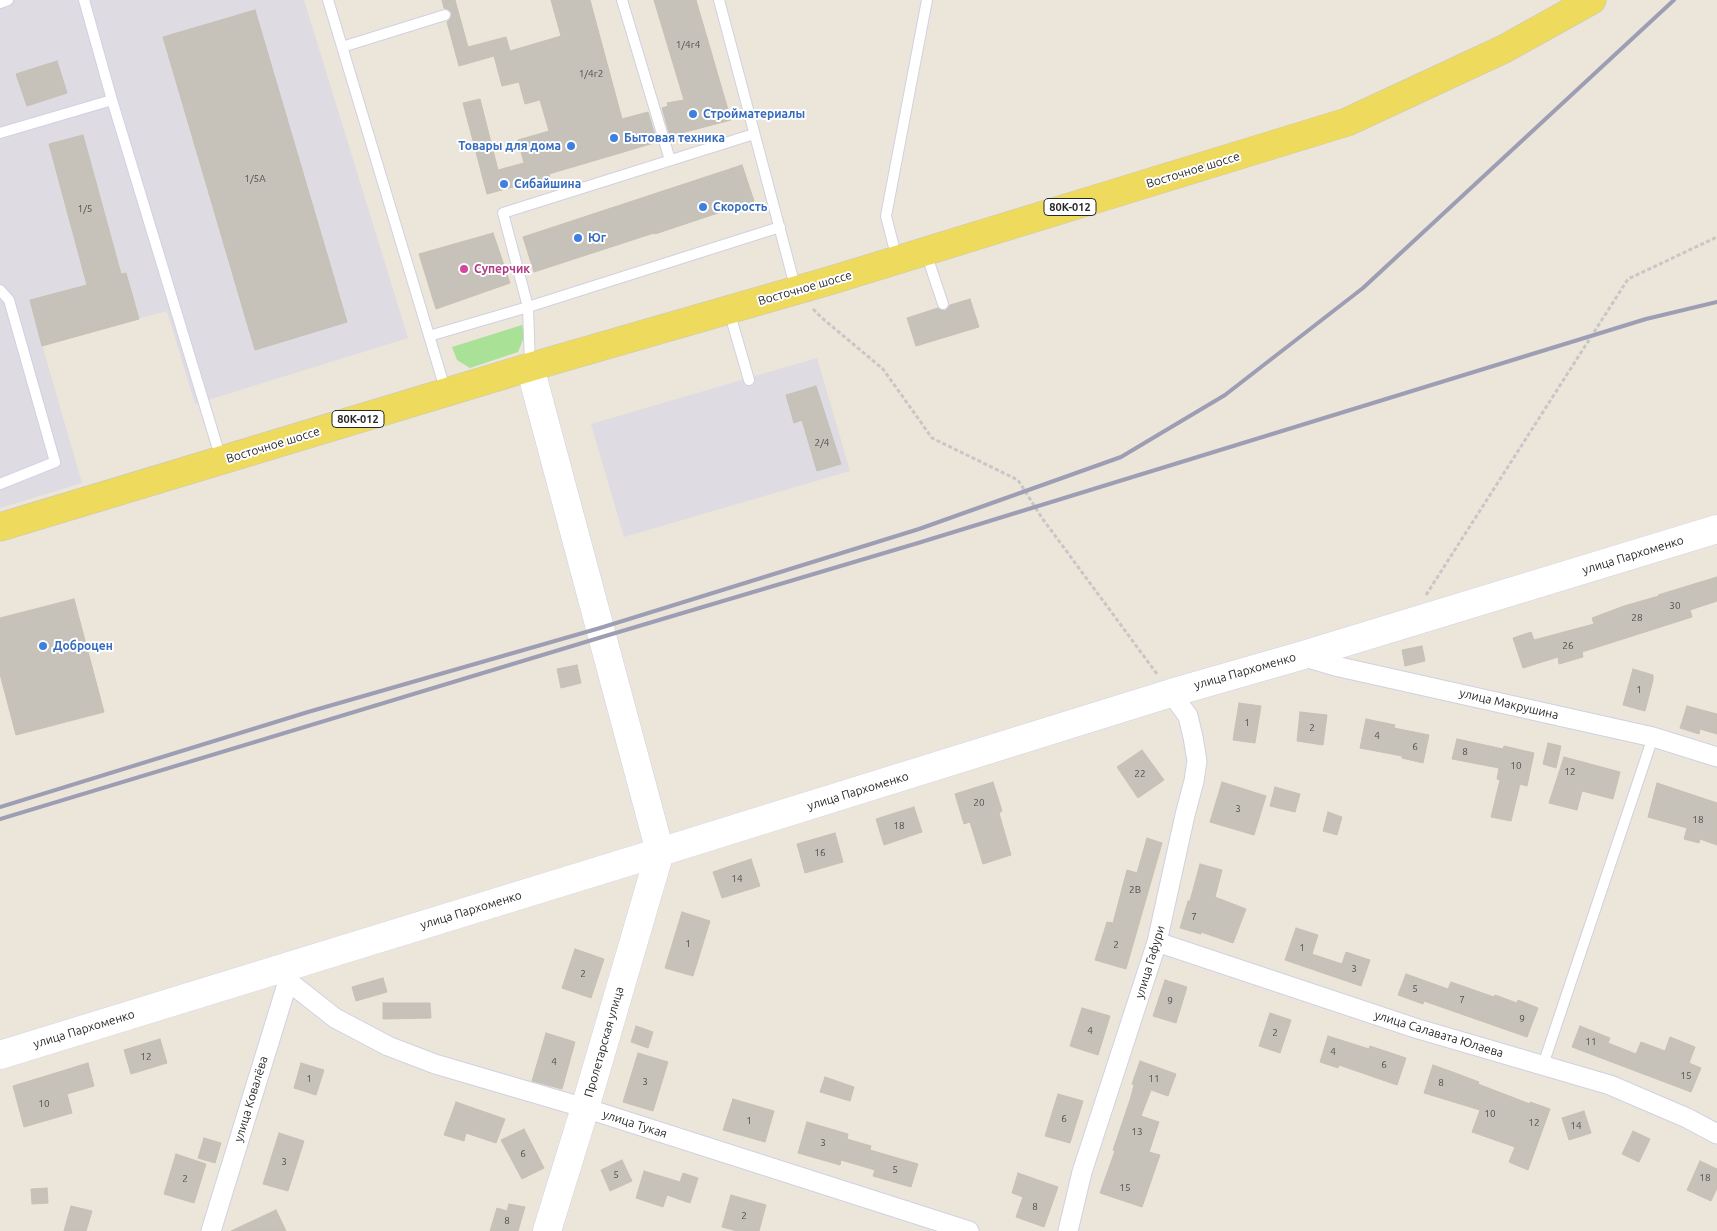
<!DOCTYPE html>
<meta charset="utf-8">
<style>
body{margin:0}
canvas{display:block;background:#ebe5da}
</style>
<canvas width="1717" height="1231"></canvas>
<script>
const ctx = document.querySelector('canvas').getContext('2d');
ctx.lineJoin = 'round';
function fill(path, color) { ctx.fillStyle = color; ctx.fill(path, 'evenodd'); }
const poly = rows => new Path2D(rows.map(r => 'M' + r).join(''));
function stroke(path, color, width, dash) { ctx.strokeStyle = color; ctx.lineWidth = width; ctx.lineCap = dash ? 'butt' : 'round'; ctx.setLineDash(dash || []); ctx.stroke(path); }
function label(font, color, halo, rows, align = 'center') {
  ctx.font = font + ' Ubuntu,sans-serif'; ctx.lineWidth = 4; ctx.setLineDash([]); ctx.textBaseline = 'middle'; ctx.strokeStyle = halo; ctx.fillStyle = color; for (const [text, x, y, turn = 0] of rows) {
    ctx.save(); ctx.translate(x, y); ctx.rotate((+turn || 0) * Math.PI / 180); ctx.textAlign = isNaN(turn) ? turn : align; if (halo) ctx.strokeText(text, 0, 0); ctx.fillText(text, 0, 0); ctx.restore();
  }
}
fill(poly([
 [0,0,304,0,408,338,195,404,167,311,42,345,82,483,0,508],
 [817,358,850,471,624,537,591,424]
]), '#dedbe3');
fill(poly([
 [522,325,525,335,518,352,470,368,457,360,452,347]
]), '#a9e197');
const building = poly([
 [442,0,455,0,468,47,506,37,510,51,561,36,551,0,590,0,622,119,648,112,656,139,653,140,654,143,549,174,550,177,487,194,463,103,480,99,498,170,524,163,518,140,549,131,540,100,525,104,519,82,502,86,494,56,459,66,447,22,450,19,452,13,449,10,444,8,442,0],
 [654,0,696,0,731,120,670,136,662,108,668,106,667,103,684,100,654,0],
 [255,10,347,322,255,350,163,37,255,10],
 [57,61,67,93,27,106,16,74,57,61],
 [83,135,121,274,126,273,139,319,42,346,30,300,87,285,49,144,83,135],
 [742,165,754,201,655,234,654,233,534,272,523,237,742,165],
 [493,233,510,283,436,309,419,254,493,233],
 [970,299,979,327,916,346,907,318,938,308,945,311,950,305,970,299],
 [816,386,841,464,817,471,802,420,794,423,786,395,816,386],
 [1717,577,1717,601,1690,610,1692,617,1582,652,1583,657,1559,664,1558,657,1523,668,1513,638,1531,632,1534,640,1594,624,1592,618,1624,606,1659,596,1658,595,1717,577],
 [74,599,104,712,16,735,0,674,0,618,74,599],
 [1422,646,1425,661,1405,666,1402,650,1422,646],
 [577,665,581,683,561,688,557,669,577,665],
 [1633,669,1653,675,1653,680,1645,711,1623,705,1633,669],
 [1239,703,1261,706,1255,743,1233,740,1239,703],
 [1687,706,1717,714,1717,734,1700,729,1699,734,1680,728,1687,706],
 [1300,712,1327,715,1323,745,1297,741,1300,712],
 [1366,719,1395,725,1394,728,1429,735,1423,763,1402,758,1402,756,1360,748,1366,719],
 [1457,739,1503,749,1504,746,1534,753,1527,786,1520,784,1511,821,1491,817,1500,780,1497,779,1499,768,1452,759,1457,739],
 [1548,743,1561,746,1556,768,1543,764,1548,743],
 [1142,750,1164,780,1138,798,1117,767,1142,750],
 [1564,757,1620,772,1613,799,1582,791,1577,810,1549,803,1564,757],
 [993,782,1002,811,999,813,1011,855,983,864,970,822,964,824,955,794,993,782],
 [1222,782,1266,796,1254,835,1210,822,1222,782],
 [1657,783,1717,803,1717,845,1700,839,1699,843,1684,839,1687,828,1648,817,1657,783],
 [1275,787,1300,794,1295,812,1270,806,1275,787],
 [914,807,922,832,884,845,876,819,914,807],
 [1328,812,1342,817,1337,835,1323,831,1328,812],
 [835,833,843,862,805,873,797,844,835,833],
 [1147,838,1162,843,1126,969,1095,960,1107,922,1113,923,1127,870,1137,873,1147,838],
 [751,859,760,886,722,898,713,872,751,859],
 [1200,864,1222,870,1215,897,1246,909,1233,943,1201,932,1201,934,1180,928,1188,901,1190,901,1200,864],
 [682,912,710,921,693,976,665,968,682,912],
 [1296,928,1318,935,1312,954,1342,964,1346,952,1370,960,1361,986,1285,960,1296,928],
 [575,949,604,959,591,998,562,988,575,949],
 [1406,974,1448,989,1451,982,1494,997,1495,995,1517,1003,1518,1000,1538,1008,1527,1037,1424,1001,1423,1004,1398,995,1406,974],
 [383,978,387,992,356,1001,352,987,383,978],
 [1165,980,1187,987,1176,1023,1153,1016,1165,980],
 [383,1003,430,1003,431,1018,383,1019,383,1003],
 [1082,1008,1110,1016,1098,1055,1070,1046,1082,1008],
 [1270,1013,1291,1020,1280,1053,1259,1046,1270,1013],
 [636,1026,653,1032,648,1048,631,1042,636,1026],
 [1580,1026,1610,1038,1608,1043,1636,1054,1641,1042,1665,1051,1670,1037,1695,1047,1689,1063,1701,1068,1691,1092,1572,1047,1580,1026],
 [546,1033,575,1042,562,1089,532,1081,546,1033],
 [1328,1036,1369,1049,1370,1046,1406,1058,1397,1085,1339,1065,1338,1068,1320,1062,1328,1036],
 [160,1039,167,1063,131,1074,124,1050,160,1039],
 [638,1053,668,1062,653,1111,623,1102,638,1053],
 [1140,1061,1176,1074,1168,1096,1151,1090,1141,1116,1159,1122,1149,1152,1160,1155,1142,1207,1100,1193,1115,1151,1113,1150,1130,1100,1134,1085,1132,1084,1140,1061],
 [88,1063,94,1086,67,1094,72,1113,24,1127,13,1086,88,1063],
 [301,1063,324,1070,316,1095,294,1088,301,1063],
 [1433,1065,1458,1074,1479,1082,1478,1084,1530,1104,1530,1102,1550,1109,1528,1170,1509,1162,1515,1147,1472,1132,1480,1110,1424,1093,1433,1065],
 [825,1077,854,1087,850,1101,820,1092,825,1077],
 [1058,1094,1083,1101,1070,1143,1045,1136,1058,1094],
 [733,1099,774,1111,765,1142,723,1130,733,1099],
 [456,1102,505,1119,496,1143,466,1133,464,1141,444,1135,456,1102],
 [1584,1111,1591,1133,1569,1140,1562,1118,1584,1111],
 [807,1122,848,1134,847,1139,871,1146,870,1150,918,1164,911,1187,873,1176,875,1170,841,1160,840,1165,798,1153,807,1122],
 [524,1129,544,1168,522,1179,501,1140,524,1129],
 [1633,1131,1650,1139,1639,1162,1622,1154,1633,1131],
 [279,1133,304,1141,288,1191,263,1184,279,1133],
 [204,1138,221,1143,215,1163,198,1158,204,1138],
 [176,1154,206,1164,194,1203,164,1194,176,1154],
 [622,1160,632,1181,610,1191,601,1170,622,1160],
 [1700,1161,1717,1169,1717,1188,1711,1201,1687,1190,1700,1161],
 [644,1171,680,1182,683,1173,698,1178,690,1203,667,1195,663,1207,636,1198,644,1171],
 [1018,1173,1058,1187,1044,1227,1016,1217,1023,1197,1012,1193,1018,1173],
 [47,1188,48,1203,32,1204,31,1189,47,1188],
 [731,1195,766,1205,759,1231,737,1231,722,1227,731,1195],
 [509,1204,525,1207,518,1231,490,1231,497,1208,507,1211,509,1204],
 [71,1206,92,1211,86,1231,64,1231,71,1206],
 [276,1210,286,1231,231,1231,276,1210]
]);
fill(building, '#c6c2ba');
stroke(building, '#c6c1b4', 1);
const lane = poly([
 [84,0,112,100,221,459],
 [328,0,446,392],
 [622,0,670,160],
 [719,0,796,290],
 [0,3,8,0],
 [342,47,445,15],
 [0,133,112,100],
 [926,253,943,304],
 [897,259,886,216,927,0],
 [0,290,9,300,55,462,0,484],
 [729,311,749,380],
 [429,336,528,307,780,227],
 [530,366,528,307,503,213,754,134],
 [1543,1065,1653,737]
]);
const street = poly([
 [1301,656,1335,666,1653,737,1717,757],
 [1157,942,1415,1028,1610,1085,1687,1118,1717,1134],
 [288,981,335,1018,388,1046,435,1064,585,1108,969,1231],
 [211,1231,288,981,285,971],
 [1068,1231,1082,1172,1157,942,1185,815,1194,781,1197,761,1193,737,1188,716,1171,693]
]);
const secondary = poly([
 [530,367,660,852,585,1108,547,1231],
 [0,1055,660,852,1171,693,1300,656,1717,529]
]);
const primary = poly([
 [0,527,530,367,832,280,1347,122,1504,49,1592,0]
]);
stroke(lane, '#d0d1e2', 12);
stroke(street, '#d0d1e2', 21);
stroke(secondary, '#d0d1e2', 29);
stroke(primary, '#c7c7c7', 29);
stroke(poly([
 [813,309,822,318,883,369,932,438,1018,480,1042,518,1157,674],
 [1426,595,1628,279,1717,237]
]), '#c7c7c7', 3, [4, 2.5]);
stroke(lane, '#fff', 10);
stroke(street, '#fff', 19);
stroke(secondary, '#fff', 28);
stroke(primary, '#eeda5c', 28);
stroke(poly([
 [0,807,308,712,600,628,919,529,1121,457,1225,395,1363,288,1674,0],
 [0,819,602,637,918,543,1646,319,1717,302]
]), '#9d9eb3', 4);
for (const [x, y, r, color] of [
 [693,114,5,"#3f7fe0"],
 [614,138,5,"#3f7fe0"],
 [571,146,5,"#3f7fe0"],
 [504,184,5,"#3f7fe0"],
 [703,207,5,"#3f7fe0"],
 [578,238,5,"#3f7fe0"],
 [464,269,5,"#d1479c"],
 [43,646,5,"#3f7fe0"]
]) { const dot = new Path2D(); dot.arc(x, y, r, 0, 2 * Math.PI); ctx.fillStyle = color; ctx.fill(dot); stroke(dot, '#fff', 2); }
label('10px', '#504f4d', null, [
 ["1/4г4",688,45],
 ["1/4г2",591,74],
 ["1/5А",255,179],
 ["1/5",85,209],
 ["2/4",822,443],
 ["30",1675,606],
 ["28",1637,618],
 ["26",1568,646],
 ["1",1639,690],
 ["1",1247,723],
 ["2",1312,728],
 ["4",1377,736],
 ["6",1415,747],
 ["8",1465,752],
 ["10",1516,766],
 ["12",1570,772],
 ["22",1140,774],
 ["20",979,803],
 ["3",1238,809],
 ["18",1698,820],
 ["18",899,826],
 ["16",820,853],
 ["14",737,879],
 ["2В",1135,890],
 ["7",1194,917],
 ["1",688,944],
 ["2",1116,945],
 ["1",1302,948],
 ["3",1354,969],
 ["2",583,974],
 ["5",1415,989],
 ["7",1462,1000],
 ["9",1170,1001],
 ["9",1522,1019],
 ["4",1090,1031],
 ["2",1275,1033],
 ["11",1591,1042],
 ["4",1333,1052],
 ["12",146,1057],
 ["4",554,1062],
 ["6",1384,1065],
 ["15",1686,1076],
 ["1",309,1079],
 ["11",1154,1079],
 ["3",645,1082],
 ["8",1441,1083],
 ["10",44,1104],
 ["10",1490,1114],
 ["6",1064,1119],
 ["1",749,1121],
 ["12",1534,1123],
 ["14",1576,1126],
 ["13",1137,1132],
 ["3",823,1143],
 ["6",523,1154],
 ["3",284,1162],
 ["5",895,1170],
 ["5",616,1175],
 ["18",1705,1178],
 ["2",185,1179],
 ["15",1125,1188],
 ["8",1035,1207],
 ["2",744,1216],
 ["8",507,1221]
]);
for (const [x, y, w] of [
 [1070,207,52],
 [358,419,52]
]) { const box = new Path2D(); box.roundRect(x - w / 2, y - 8.5, w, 17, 4); ctx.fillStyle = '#fff'; ctx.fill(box); stroke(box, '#292929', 1); }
label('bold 11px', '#292929', null, [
 ["80К-012",1070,207],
 ["80К-012",358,419]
]);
label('bold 12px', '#366cbe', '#fff', [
 ["Стройматериалы",703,114],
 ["Бытовая техника",624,138],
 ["Товары для дома",561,146,"right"],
 ["Сибайшина",514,184],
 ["Скорость",713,207],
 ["Юг",588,238],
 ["Доброцен",53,646]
], 'left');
label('12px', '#292929', '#fff', [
 ["Восточное шоссе",1193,170,-17],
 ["Восточное шоссе",805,288,-16],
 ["Восточное шоссе",273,445,-17],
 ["улица Пархоменко",1633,555,-17],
 ["улица Пархоменко",1245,671,-16],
 ["улица Макрушина",1509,704,13],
 ["улица Пархоменко",858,791,-17],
 ["улица Пархоменко",471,910,-17],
 ["улица Гафури",1150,962,-73],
 ["улица Пархоменко",84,1029,-17],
 ["улица Салавата Юлаева",1439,1034,17],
 ["Пролетарская улица",604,1042,-74],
 ["улица Ковалёва",251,1099,-73],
 ["улица Тукая",635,1124,18]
]);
label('bold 12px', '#b23c85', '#fff', [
 ["Суперчик",474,269]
], 'left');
</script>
